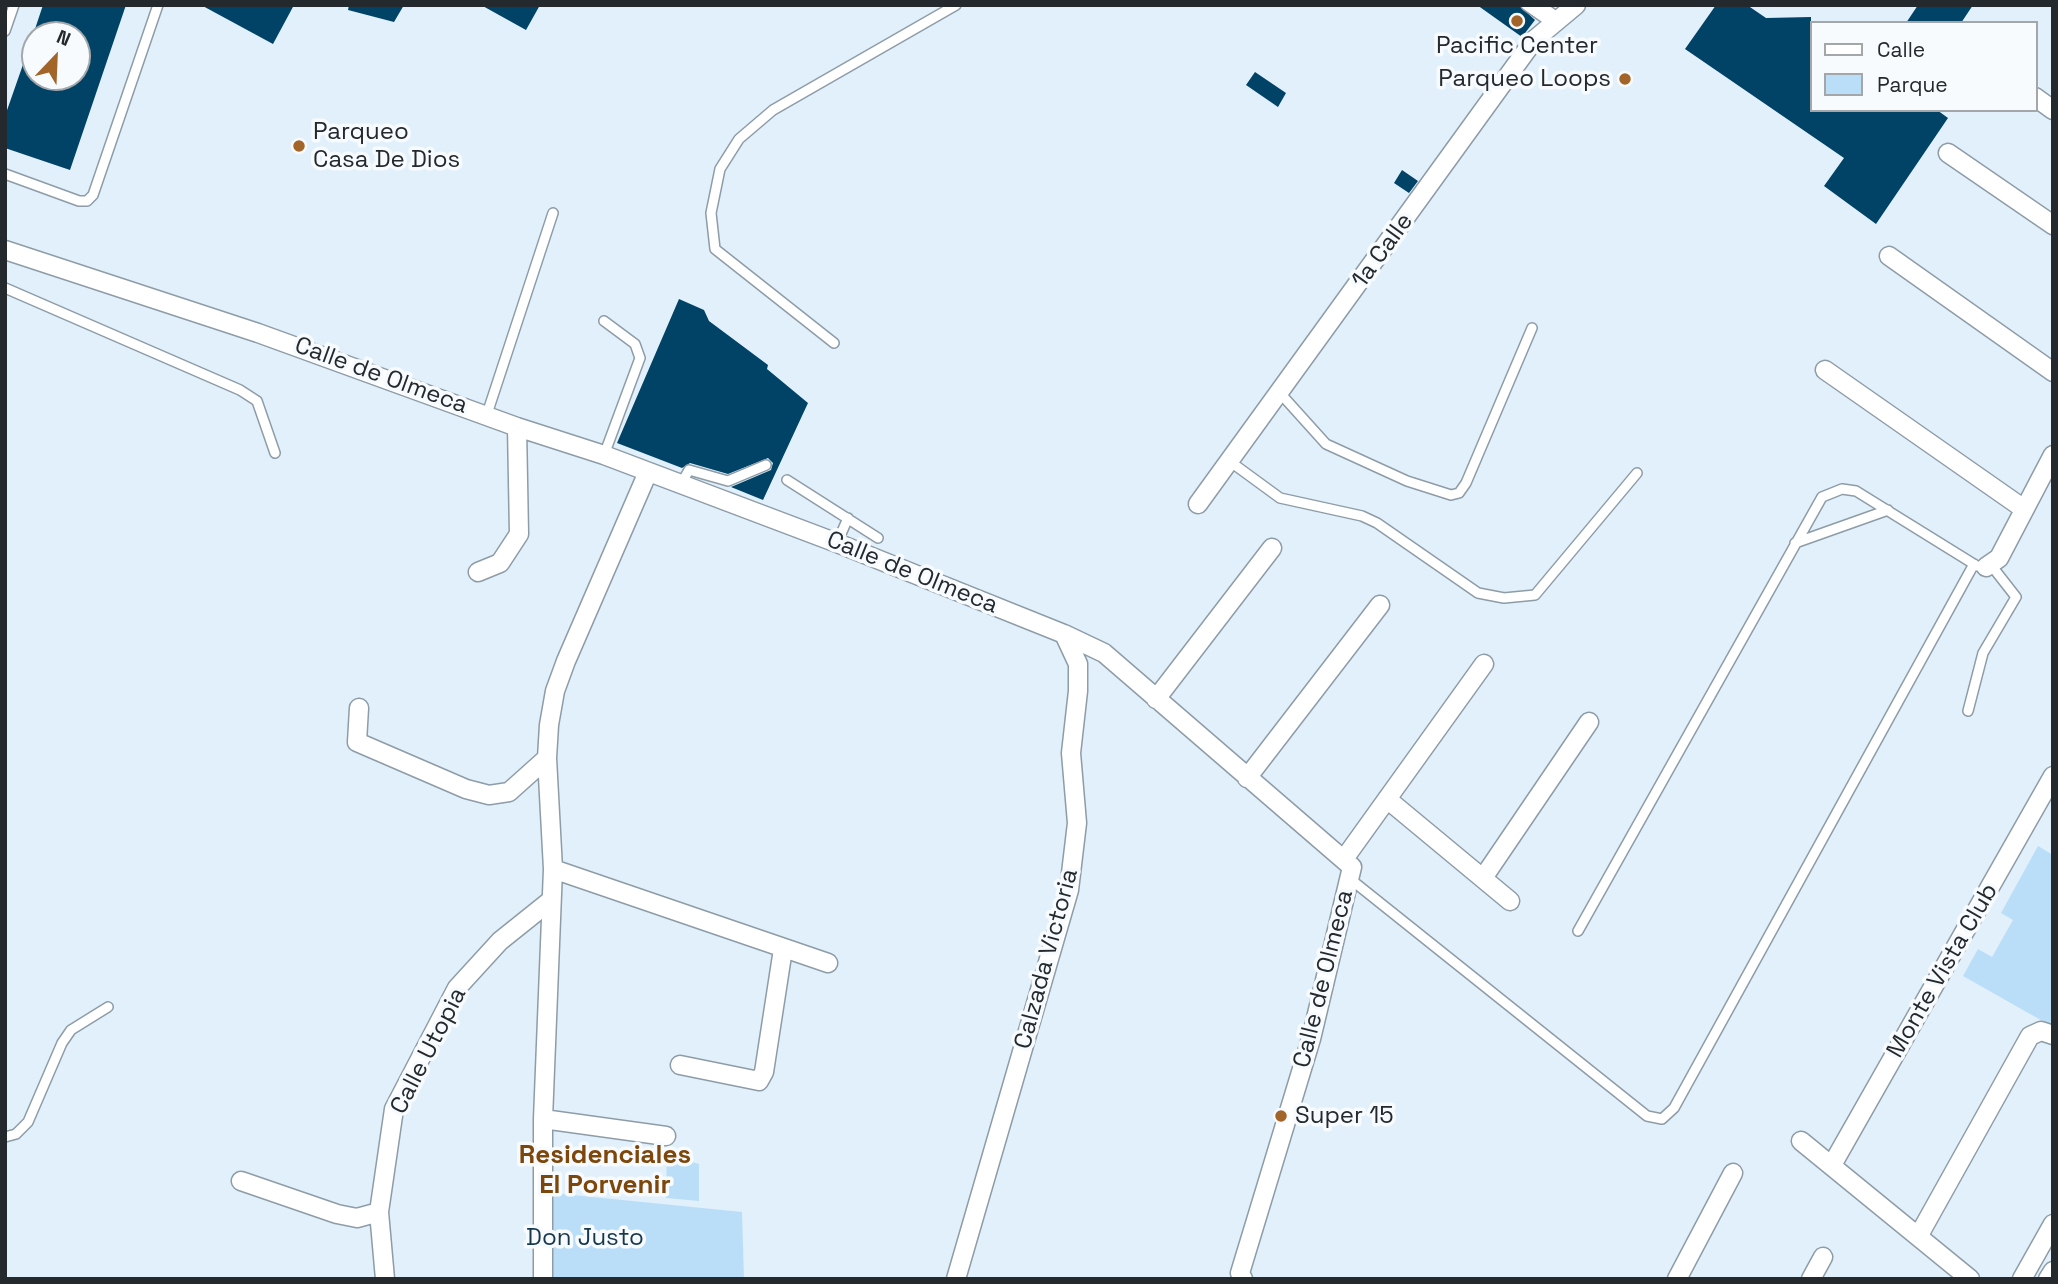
<!DOCTYPE html>
<style>
body{margin:0}
#map{position:relative;width:2058px;height:1284px;overflow:hidden;background:#e1f0fb;font-family:"Space Grotesk",sans-serif}
canvas{display:block}
.frame{position:absolute;inset:0;border:7px solid #23292d;pointer-events:none}
.legend{position:absolute;left:1810px;top:21px;width:228px;height:91px;box-sizing:border-box;background:#f8fbfe;border:2px solid #a3a7aa;margin:0;padding:9px 12px;list-style:none;font-size:21px;color:#23292d}
.legend li{display:flex;align-items:center;gap:14px;height:35px}
.legend b{width:35px;border:2px solid #a3a7aa}
.north{position:absolute;left:21px;top:21px;width:70px;height:70px;box-sizing:border-box;background:#f8fbfe;border:2px solid #a3a7aa;border-radius:50%;rotate:23deg;font-size:19px;font-weight:700;line-height:28px;text-align:center;color:#23292d}
.north::after{content:'';display:block;margin:auto;width:24px;height:32px;background:#a26429;clip-path:polygon(50% 0,100% 100%,50% 72%,0 100%)}
</style>
<div id="map">
<canvas width="2058" height="1284"></canvas>
<div class="frame"></div>
<ul class="legend">
<li><b style="height:9px;background:#fff"></b>Calle</li>
<li><b style="height:19px;background:#bbdef8"></b>Parque</li>
</ul>
<div class="north">N</div>
</div>
<script>
const ctx = document.querySelector('canvas').getContext('2d');
ctx.lineJoin = 'round';
function fill(path, color) { ctx.fillStyle = color; ctx.fill(path, 'evenodd'); }
const poly = rows => new Path2D(rows.map(r => 'M' + r).join(''));
function stroke(path, color, width, dash) { ctx.strokeStyle = color; ctx.lineWidth = width; ctx.lineCap = dash ? 'butt' : 'round'; ctx.setLineDash(dash || []); ctx.stroke(path); }
function label(font, color, halo, rows, align = 'center') {
  ctx.font = font + ' "Space Grotesk",sans-serif'; ctx.lineWidth = 7; ctx.setLineDash([]); ctx.textBaseline = 'middle'; ctx.strokeStyle = halo; ctx.fillStyle = color; for (const [text, x, y, turn = 0] of rows) {
    ctx.save(); ctx.translate(x, y); ctx.rotate((+turn || 0) * Math.PI / 180); ctx.textAlign = isNaN(turn) ? turn : align; if (halo) ctx.strokeText(text, 0, 0); ctx.fillText(text, 0, 0); ctx.restore();
  }
}
fill(poly([
 [2038,846,2053,855,2053,1027,1963,976,1978,949,1992,957,2013,920,2001,913],
 [667,1153,692,1157,692,1162,699,1164,699,1201,666,1198],
 [543,1192,742,1212,744,1279,543,1279]
]), '#bbdef8');
fill(poly([
 [43,5,126,5,70,170,5,148,5,116,33,36,35,77,77,77,77,35,33,35],
 [201,5,294,5,273,44],
 [349,5,404,5,394,22,348,10],
 [481,5,540,5,526,30],
 [1477,5,1519,5,1535,20,1522,37],
 [1716,5,1747,5,1766,18,1811,17,1811,110,1937,110,1948,118,1876,224,1824,186,1844,158,1685,49],
 [1918,5,1973,5,1961,23,1906,23],
 [1255,72,1286,93,1278,107,1246,85],
 [1402,170,1418,181,1409,193,1394,183],
 [679,299,704,310,709,321,768,365,767,369,808,403,763,500,731,487,771,470,773,463,768,458,728,474,690,463,682,468,617,443]
]), '#004367');
const service = poly([
 [1526,5,1553,24],
 [1540,5,1560,19],
 [5,31,14,5],
 [5,174,79,201,87,201,93,195,158,5],
 [5,288,240,390,257,401,275,453],
 [834,343,715,249,711,213,720,169,739,139,773,110,956,5],
 [1280,393,1326,444,1407,481,1451,495,1459,493,1466,483,1532,328],
 [487,414,553,213],
 [604,455,640,358,635,344,604,321],
 [1228,460,1280,498,1362,516,1377,523,1478,593,1504,598,1535,595,1637,473],
 [787,480,878,538],
 [681,484,689,470,728,481,766,465],
 [837,543,848,518],
 [1795,543,1888,510],
 [1968,711,1983,653,2016,597,1991,565],
 [1349,878,1647,1116,1662,1119,1674,1108,1974,564],
 [1578,931,1822,497,1842,489,1856,491,1977,566],
 [5,1137,16,1134,28,1122,62,1043,71,1030,108,1007]
]);
const minor = poly([
 [2035,97,2053,110],
 [1948,153,2053,225],
 [5,250,258,333,517,427,604,455,837,543,1064,634,1104,653,1352,867,1311,1039,1240,1273,1243,1279],
 [1889,256,2053,372],
 [1825,370,2024,509],
 [1198,504,1534,40,1576,5],
 [1986,567,1999,558,2053,455],
 [478,572,500,563,519,534,517,427],
 [1156,699,1272,548],
 [359,708,357,742,466,789,489,795,509,792,547,758],
 [1247,778,1380,605],
 [1387,799,1510,901],
 [1344,859,1484,664],
 [553,869,828,963],
 [1483,878,1589,722],
 [680,1065,759,1081,764,1072,783,949],
 [543,1119,666,1136],
 [1801,1141,1970,1279],
 [1832,1165,2053,776],
 [241,1181,337,1214,357,1218,379,1212],
 [1919,1235,2030,1036,2041,1031,2053,1035],
 [385,1279,379,1212,394,1109,457,988,500,941,550,901],
 [543,1279,543,1119,553,869,547,758,549,725,555,691,566,661,648,472],
 [956,1279,1069,890,1077,823,1071,753,1078,691,1078,664,1064,634],
 [1677,1279,1733,1173],
 [1811,1279,1823,1257],
 [2022,1279,2053,1224],
 [2048,1279,2053,1271]
]);
stroke(service, '#8e9ca7', 12);
stroke(minor, '#8e9ca7', 21);
stroke(service, '#fff', 9);
stroke(minor, '#fff', 18);
for (const [x, y, r, color] of [
 [1517,21,7,"#a26429"],
 [1625,79,7,"#a26429"],
 [299,146,7,"#a26429"],
 [1281,1116,7,"#a26429"]
]) { const dot = new Path2D(); dot.arc(x, y, r, 0, 2 * Math.PI); ctx.fillStyle = color; ctx.fill(dot); stroke(dot, '#f8fbfe', 2.5); }
label('24px', '#23292d', '#f8fbfe', [
 ["Pacific Center",1517,46,"center"],
 ["Parqueo Loops",1611,79,"right"],
 ["Parqueo",313,132],
 ["Casa De Dios",313,160],
 ["Super 15",1295,1116]
], 'left');
label('24px', '#23292d', '#f8fbfe', [
 ["1a Calle",1383,251,-54],
 ["Calle de Olmeca",381,376,20],
 ["Calle de Olmeca",912,573,22],
 ["Calzada Victoria",1047,959,-75],
 ["Monte Vista Club",1943,971,-60],
 ["Calle de Olmeca",1324,979,-76],
 ["Calle Utopia",429,1051,-63]
]);
label('24px', '#17374d', '#f8fbfe', [
 ["Don Justo",585,1238]
]);
label('bold 26px', '#7d460b', '#f8fbfe', [
 ["Residenciales",605,1156],
 ["El Porvenir",605,1186]
]);
</script>
